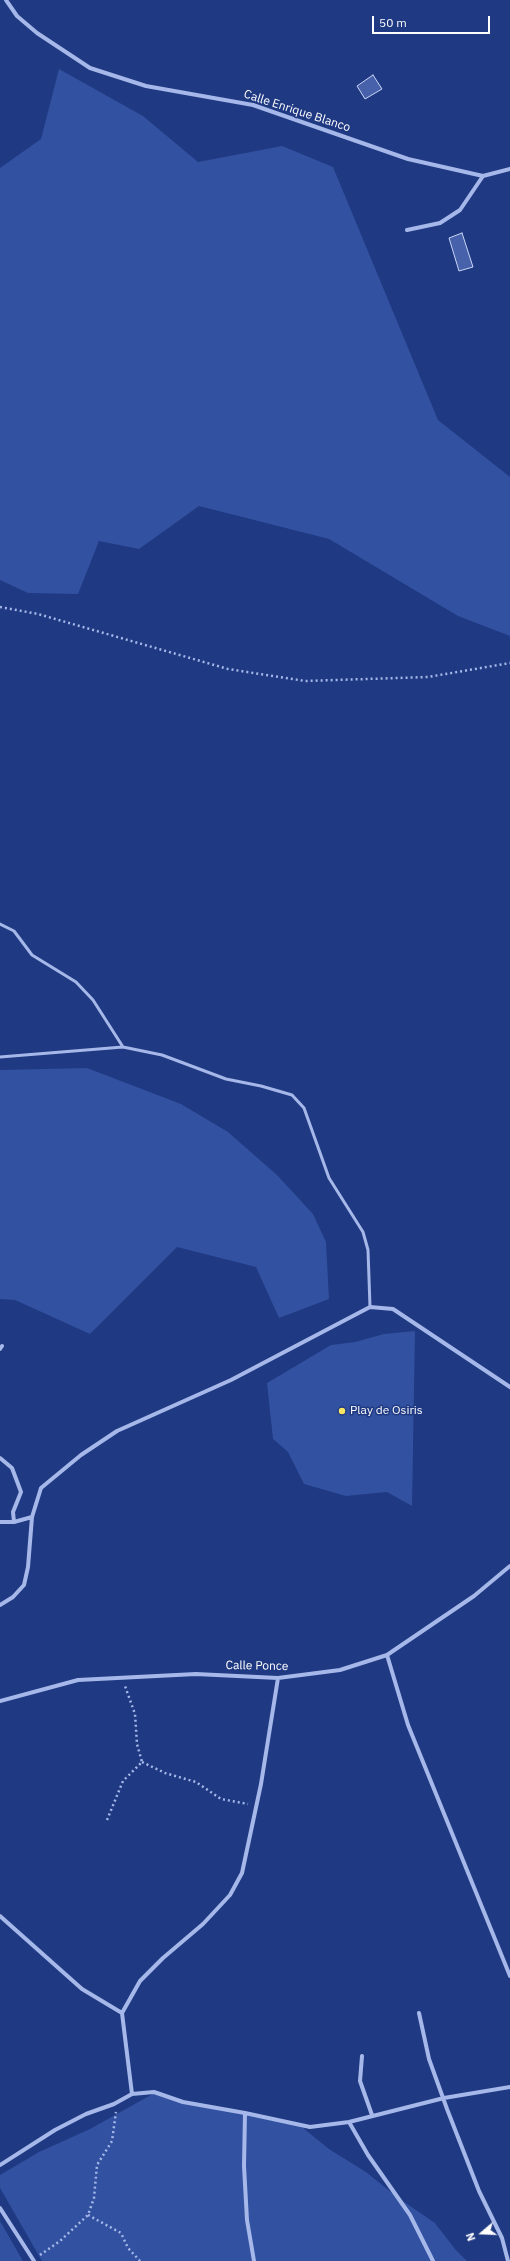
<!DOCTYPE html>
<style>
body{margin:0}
#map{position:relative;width:510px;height:2261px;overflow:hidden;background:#1f3982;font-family:"IBM Plex Sans",sans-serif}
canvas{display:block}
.north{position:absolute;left:462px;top:2213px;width:40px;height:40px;-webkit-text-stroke:3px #1f3982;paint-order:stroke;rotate:251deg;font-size:11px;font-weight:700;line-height:16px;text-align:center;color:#fff}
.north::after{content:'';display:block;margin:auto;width:14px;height:18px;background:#fff;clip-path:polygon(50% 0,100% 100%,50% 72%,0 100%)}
.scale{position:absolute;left:372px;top:16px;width:118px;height:18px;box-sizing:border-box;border:2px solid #fff;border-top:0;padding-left:5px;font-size:12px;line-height:14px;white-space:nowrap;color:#fff;-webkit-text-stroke:3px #1f3982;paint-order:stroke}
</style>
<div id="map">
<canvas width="510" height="2261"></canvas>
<div class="north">N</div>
<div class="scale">50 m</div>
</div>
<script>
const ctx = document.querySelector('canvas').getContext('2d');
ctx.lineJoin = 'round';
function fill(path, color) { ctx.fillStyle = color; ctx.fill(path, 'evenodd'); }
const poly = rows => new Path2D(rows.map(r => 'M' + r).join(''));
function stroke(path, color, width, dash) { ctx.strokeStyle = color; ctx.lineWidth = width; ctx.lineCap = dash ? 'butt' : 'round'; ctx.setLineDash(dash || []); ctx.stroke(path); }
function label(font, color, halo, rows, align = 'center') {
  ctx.font = font + ' "IBM Plex Sans",sans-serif'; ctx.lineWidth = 3; ctx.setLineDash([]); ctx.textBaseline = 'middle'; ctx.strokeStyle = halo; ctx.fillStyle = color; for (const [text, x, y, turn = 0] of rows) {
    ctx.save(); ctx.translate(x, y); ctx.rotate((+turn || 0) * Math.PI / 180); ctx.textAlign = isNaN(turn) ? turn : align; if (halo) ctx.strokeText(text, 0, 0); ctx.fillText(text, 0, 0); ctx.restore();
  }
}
fill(poly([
 [59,69,143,116,198,162,282,146,333,167,438,420,510,477,510,636,458,616,329,539,199,506,139,549,99,541,78,594,28,593,0,580,0,168,41,139],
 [87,1068,181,1104,228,1132,277,1175,313,1214,326,1242,329,1299,279,1318,256,1267,177,1247,90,1334,15,1300,0,1299,0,1070],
 [415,1331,412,1506,387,1492,346,1496,304,1484,288,1452,273,1439,267,1383,331,1345,355,1342,384,1334],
 [158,2091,193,2105,297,2123,329,2149,366,2172,397,2197,435,2223,455,2249,467,2261,42,2261,0,2188,0,2175,39,2152,90,2129],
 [0,2221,23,2261,0,2261]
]), '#3251a0');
const building = poly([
 [373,75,382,89,365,99,357,86,373,75],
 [462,233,473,267,459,271,449,238,462,233]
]);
fill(building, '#4762ab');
stroke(building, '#c9d6f7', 1);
stroke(poly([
 [0,607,38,614,228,669,305,681,428,677,510,663],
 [142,1762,165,1773,196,1782,221,1799,248,1804],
 [107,1820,123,1781,142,1762,137,1744,135,1714,125,1686],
 [88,2215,121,2233,128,2248,140,2261],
 [40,2255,60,2241,88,2215,94,2198,97,2165,112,2141,116,2112]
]), '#a5b8e9', 2.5, [2, 3]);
stroke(poly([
 [0,924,14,931,32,955,76,982,93,1000,123,1047],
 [0,1057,123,1047,162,1055,226,1079,261,1086,292,1095,304,1108,329,1178,363,1232,368,1250,370,1307]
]), '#a5b8e9', 3);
stroke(poly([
 [6,0,17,16,37,33,90,68,146,86,253,105,408,159,483,176,510,169],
 [407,230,440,223,460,210,483,176],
 [0,1349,2,1346],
 [0,1458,12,1468,21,1492,13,1512,14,1522],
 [0,1522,14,1522,32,1517],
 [0,1605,13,1597,24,1585,28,1567,32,1517,41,1488,81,1455,117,1431,231,1380,370,1307,393,1309,510,1387],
 [387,1655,408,1725,510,1976],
 [0,1701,78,1680,196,1674,278,1678,340,1670,387,1655,474,1596,510,1566],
 [0,1916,82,1989,122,2013],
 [419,2013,429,2059,447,2109,479,2191,502,2238,508,2261],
 [362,2056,360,2081,372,2115],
 [132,2094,154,2092,183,2102,245,2113,244,2166,247,2220,254,2261],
 [245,2113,310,2127,349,2122,444,2098,510,2087],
 [349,2122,368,2155,410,2215,433,2261],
 [0,2165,55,2130,86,2114,114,2104,132,2094,122,2013,140,1981,163,1958,203,1924,230,1895,242,1873,261,1784,278,1678],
 [0,2208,34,2261]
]), '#a5b8e9', 4);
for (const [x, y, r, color] of [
 [342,1411,4,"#f7e664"]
]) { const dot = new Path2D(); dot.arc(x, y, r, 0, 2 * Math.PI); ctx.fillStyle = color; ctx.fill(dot); stroke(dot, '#1f3982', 1.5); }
label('12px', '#fff', '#1f3982', [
 ["Calle Enrique Blanco",297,111,18],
 ["Calle Ponce",257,1666,1]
]);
label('12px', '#fff', '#1f3982', [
 ["Play de Osiris",350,1411]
], 'left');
</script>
